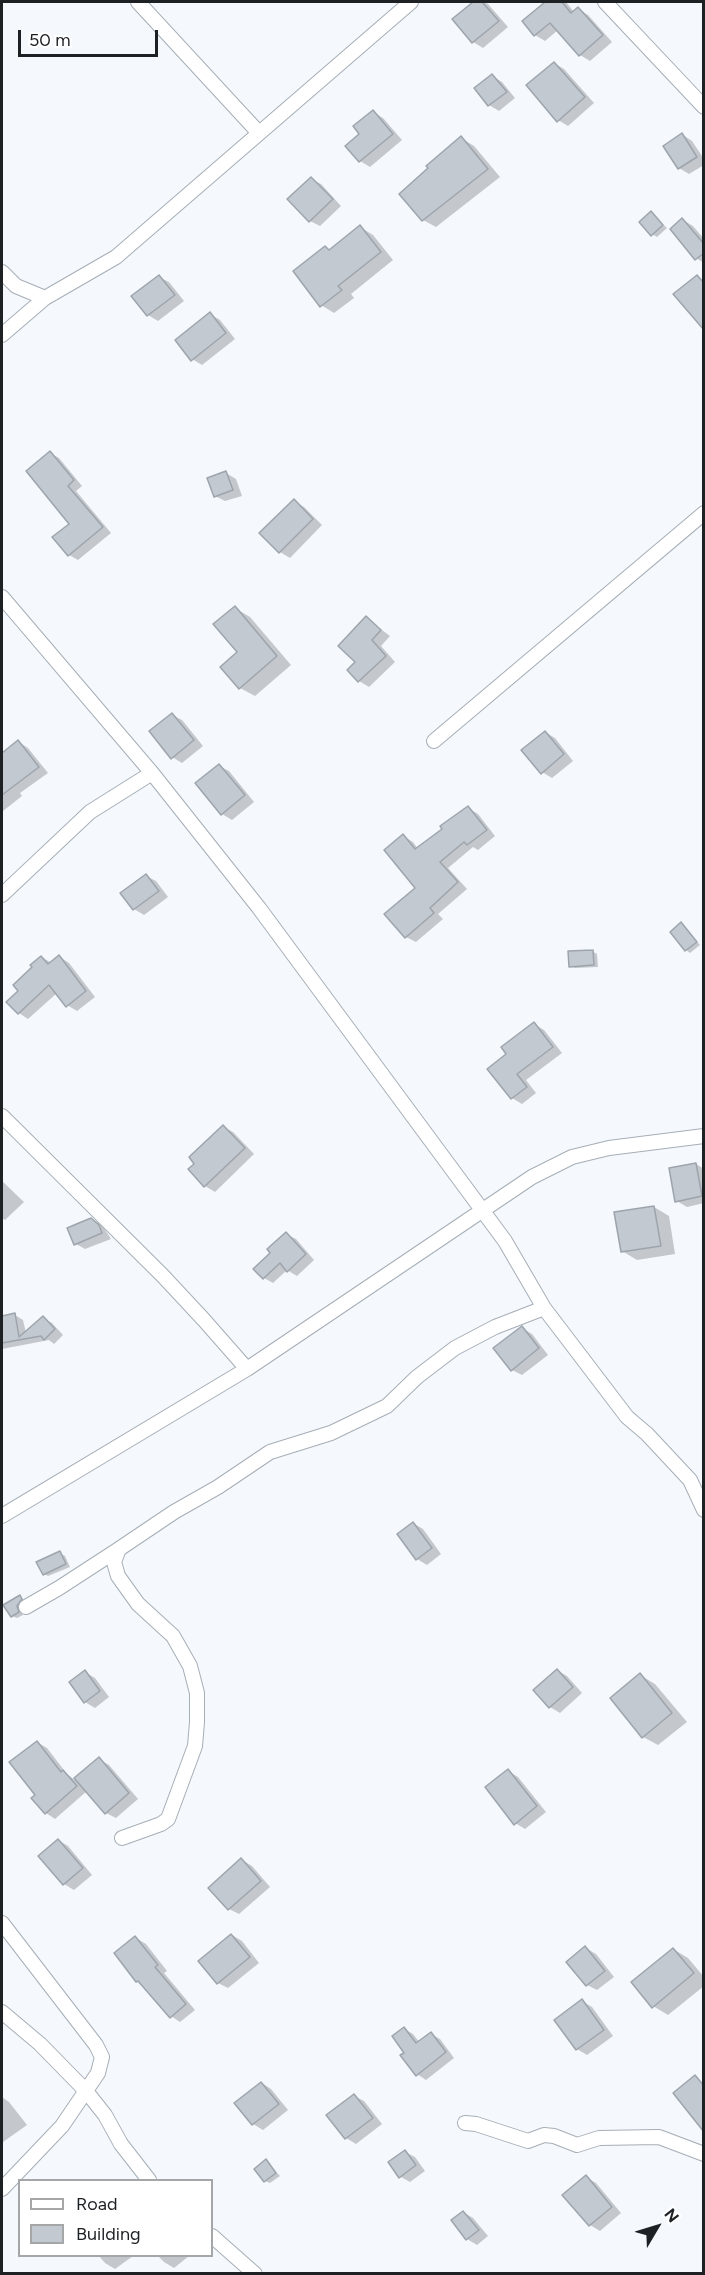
<!DOCTYPE html>
<style>
body{margin:0}
#map{position:relative;width:705px;height:2275px;overflow:hidden;background:#f5f9fe;font-family:Figtree,sans-serif}
canvas{display:block}
.frame{position:absolute;inset:0;border:3px solid #1e2124;pointer-events:none}
.legend{position:absolute;left:18px;top:2179px;width:195px;height:78px;box-sizing:border-box;background:#fff;border:2px solid #a5a6a7;margin:0;padding:8px 10px;list-style:none;font-size:18px;color:#1e2124}
.legend li{display:flex;align-items:center;gap:12px;height:30px}
.legend b{width:30px;border:2px solid #a5a6a7}
.north{position:absolute;left:627px;top:2197px;width:60px;height:60px;-webkit-text-stroke:4px #fff;paint-order:stroke;rotate:52deg;font-size:16px;font-weight:700;line-height:24px;text-align:center;color:#1e2124}
.north::after{content:'';display:block;margin:auto;width:21px;height:27px;background:#1e2124;clip-path:polygon(50% 0,100% 100%,50% 72%,0 100%)}
.scale{position:absolute;left:18px;top:30px;width:140px;height:27px;box-sizing:border-box;border:3px solid #1e2124;border-top:0;padding-left:8px;font-size:18px;line-height:21px;white-space:nowrap;color:#1e2124;-webkit-text-stroke:4px #fff;paint-order:stroke}
</style>
<div id="map">
<canvas width="705" height="2275"></canvas>
<div class="frame"></div>
<ul class="legend">
<li><b style="height:8px;background:#fff"></b>Road</li>
<li><b style="height:16px;background:#c2c9d1"></b>Building</li>
</ul>
<div class="north">N</div>
<div class="scale">50 m</div>
</div>
<script>
const ctx = document.querySelector('canvas').getContext('2d');
ctx.lineJoin = 'round';
function fill(path, color) { ctx.fillStyle = color; ctx.fill(path, 'evenodd'); }
const poly = rows => new Path2D(rows.map(r => 'M' + r).join(''));
function stroke(path, color, width, dash) { ctx.strokeStyle = color; ctx.lineWidth = width; ctx.lineCap = dash ? 'butt' : 'round'; ctx.setLineDash(dash || []); ctx.stroke(path); }
fill(poly([
 [475,2,484,2,488,4,508,27,483,48,473,42,454,19],
 [548,2,566,2,574,12,578,9,588,15,612,42,590,61,580,55,558,30,545,41,535,35,524,21],
 [554,63,564,69,594,103,568,126,558,120],
 [492,76,502,82,515,98,499,111,489,105,476,88],
 [373,112,383,118,402,140,370,167,360,161,361,135],
 [683,135,692,141,704,159,704,165,689,174,679,168],
 [461,138,474,146,500,177,436,227,423,220],
 [311,179,321,184,341,206,320,226,310,221],
 [651,213,667,228,657,237,652,234],
 [683,220,693,226,704,239,704,263,696,258],
 [360,227,373,235,393,260,351,294,354,298,334,313,321,305,325,248,331,251],
 [159,277,169,282,184,301,158,321,148,315],
 [210,314,220,320,235,339,202,365,192,359],
 [50,453,59,458,82,486,76,491,111,533,78,560,69,555,72,524],
 [226,473,236,479,242,496,225,501,215,496],
 [294,501,304,507,322,525,290,558,280,552],
 [235,608,250,617,291,665,255,696,240,688],
 [366,618,390,636,381,646,395,662,369,687,359,681,358,662],
 [172,715,182,720,203,746,182,763,172,757],
 [545,732,555,738,573,761,552,778,542,772],
 [19,742,28,748,48,773,20,793,22,796,3,811,2,756],
 [219,766,229,771,254,802,232,820,222,814],
 [468,808,478,814,495,836,478,850,473,847,448,868,467,889,438,914,443,919,416,942,406,937,417,889,403,836,413,842,418,849],
 [146,876,156,881,168,897,144,915,134,909,122,894],
 [682,924,700,945,690,953,686,950],
 [592,951,597,954,598,967,575,968,571,966],
 [41,957,52,963,60,957,69,963,95,997,77,1011,67,1005,57,993,28,1019,19,1013,20,991],
 [534,1024,544,1030,562,1053,526,1080,536,1093,522,1104,512,1098,508,1054],
 [223,1127,233,1132,254,1154,215,1192,205,1186],
 [696,1164,704,1169,704,1203,687,1207,677,1201],
 [2,1181,24,1202,5,1220,2,1218],
 [654,1207,669,1216,675,1254,637,1260,622,1251],
 [91,1219,102,1225,111,1239,85,1249,76,1244],
 [286,1234,296,1239,314,1260,297,1276,287,1270,273,1283,264,1278,272,1253],
 [15,1315,23,1320,26,1333,43,1318,52,1323,63,1335,54,1344,49,1340,2,1349,2,1317],
 [522,1328,532,1334,548,1355,522,1375,512,1370],
 [413,1523,423,1529,441,1554,427,1565,417,1559],
 [60,1553,65,1556,70,1567,48,1576,44,1574],
 [20,1596,26,1602,21,1609,23,1615,17,1618,12,1616],
 [558,1671,567,1676,582,1693,560,1713,550,1707],
 [85,1672,95,1678,109,1697,95,1708,85,1702],
 [640,1675,655,1684,687,1722,658,1745,643,1737],
 [37,1742,47,1748,67,1774,75,1780,99,1759,109,1765,138,1799,116,1818,106,1813,87,1791,55,1819,46,1813,37,1795],
 [508,1771,518,1777,546,1812,525,1829,515,1823],
 [58,1840,68,1846,92,1875,74,1890,64,1884,41,1856],
 [242,1860,252,1866,270,1887,239,1914,229,1909],
 [232,1935,242,1941,259,1963,228,1988,218,1983],
 [136,1938,146,1944,167,1971,164,1973,195,2010,180,2022,171,2016,143,1984,137,1981],
 [586,1948,596,1954,614,1977,597,1990,587,1985],
 [673,1949,688,1958,704,1977,704,1986,668,2015,653,2006],
 [582,2001,592,2007,613,2036,587,2055,577,2049],
 [404,2029,413,2034,420,2043,431,2034,440,2039,454,2058,426,2080,417,2074,406,2053],
 [262,2083,271,2089,288,2110,263,2130,253,2124,236,2103],
 [354,2096,364,2101,382,2124,356,2144,346,2138],
 [2,2097,9,2102,27,2125,3,2142,2,2141],
 [405,2152,415,2157,425,2171,410,2182,401,2177],
 [266,2161,280,2176,270,2183,265,2181],
 [586,2177,596,2183,621,2213,600,2231,590,2225],
 [463,2212,473,2218,488,2236,477,2245,467,2239],
 [99,2256,133,2256,115,2269,105,2263],
 [158,2256,189,2256,174,2268,164,2262]
]), '#0003');
const building = poly([
 [473,2,482,2,499,21,472,43,452,19,473,2],
 [545,2,562,2,571,13,578,7,603,35,579,56,550,23,534,36,522,21,545,2],
 [554,62,585,97,557,122,526,85,554,62],
 [492,74,507,92,488,106,474,88,492,74],
 [373,110,393,134,359,162,345,146,359,134,353,126,373,110],
 [682,133,697,157,678,169,663,146,682,133],
 [461,136,488,169,422,221,399,194,428,168,426,166,461,136],
 [311,177,333,199,309,222,287,199,311,177],
 [651,211,663,225,651,236,639,222,651,211],
 [682,218,704,244,704,253,695,260,670,229,682,218],
 [360,225,381,252,338,286,342,290,320,307,293,271,325,246,329,250,360,225],
 [159,275,175,295,147,316,131,296,159,275],
 [697,275,704,283,704,330,673,294,697,275],
 [210,312,226,333,191,361,175,340,210,312],
 [50,451,74,480,68,486,103,527,68,556,52,537,69,524,26,471,50,451],
 [226,471,233,490,214,497,207,478,226,471],
 [294,499,313,519,279,553,259,533,294,499],
 [235,606,277,656,239,689,220,667,237,652,213,624,235,606],
 [366,616,381,630,372,640,386,656,358,682,347,670,355,662,338,646,366,616],
 [172,713,194,740,171,759,149,731,172,713],
 [545,731,564,754,541,774,521,750,545,731],
 [18,740,39,767,2,795,2,753,18,740],
 [219,764,245,795,221,815,195,783,219,764],
 [468,806,487,830,467,845,464,842,440,862,458,882,430,908,434,913,405,938,384,914,415,888,384,850,403,834,415,849,442,829,440,826,468,806],
 [146,874,159,891,133,910,120,893,146,874],
 [681,922,697,942,685,951,670,932,681,922],
 [593,950,594,965,569,967,568,951,593,950],
 [59,955,86,991,66,1007,49,985,18,1014,6,1002,18,991,13,985,32,967,30,965,41,956,48,964,59,955],
 [534,1022,553,1047,517,1074,527,1087,511,1099,487,1069,506,1054,501,1047,534,1022],
 [223,1125,245,1148,204,1187,188,1169,194,1164,189,1157,223,1125],
 [696,1163,702,1196,675,1202,669,1168,696,1163],
 [654,1206,661,1246,621,1252,614,1212,654,1206],
 [91,1218,99,1225,102,1233,74,1245,67,1228,91,1218],
 [286,1232,306,1254,287,1272,280,1263,263,1279,253,1269,270,1253,267,1249,286,1232],
 [15,1313,19,1337,43,1316,55,1329,44,1340,41,1336,2,1343,2,1316,15,1313],
 [522,1326,539,1348,511,1371,493,1348,522,1326],
 [413,1522,432,1548,416,1560,397,1534,413,1522],
 [60,1551,66,1564,43,1575,36,1562,60,1551],
 [20,1595,22,1599,17,1606,19,1612,11,1617,3,1605,20,1595],
 [557,1669,573,1687,549,1708,533,1690,557,1669],
 [85,1670,100,1691,84,1703,69,1682,85,1670],
 [640,1673,672,1713,642,1738,610,1698,640,1673],
 [37,1741,61,1772,63,1770,77,1786,45,1814,31,1798,35,1795,9,1762,37,1741],
 [99,1757,129,1793,105,1814,74,1778,99,1757],
 [508,1769,537,1806,514,1825,485,1787,508,1769],
 [58,1839,83,1868,63,1885,38,1856,58,1839],
 [241,1858,261,1881,228,1910,208,1888,241,1858],
 [231,1934,250,1957,217,1984,198,1961,231,1934],
 [135,1936,158,1965,155,1967,186,2004,170,2018,138,1981,136,1982,114,1953,135,1936],
 [585,1946,605,1971,586,1986,566,1962,585,1946],
 [673,1948,694,1973,652,2008,631,1982,673,1948],
 [582,1999,604,2030,576,2050,554,2020,582,1999],
 [404,2027,416,2043,431,2032,446,2052,416,2076,400,2055,404,2053,392,2036,404,2027],
 [695,2075,704,2086,704,2132,673,2093,695,2075],
 [261,2082,279,2104,252,2125,234,2103,261,2082],
 [354,2094,373,2118,345,2139,326,2115,354,2094],
 [405,2150,416,2165,399,2178,388,2162,405,2150],
 [266,2159,276,2173,264,2182,254,2169,266,2159],
 [586,2175,612,2207,589,2226,562,2195,586,2175],
 [463,2211,479,2230,466,2240,451,2220,463,2211]
]);
fill(building, '#c2c9d1');
stroke(building, '#9da4ac', 1.5);
const minor = poly([
 [138,2,259,133],
 [605,2,704,107],
 [2,272,16,286,45,298,116,257,411,2],
 [2,335,45,298],
 [2,597,152,773,259,908,505,1241,544,1308,627,1417,647,1434,690,1480,704,1510],
 [434,741,704,513],
 [2,895,90,812,152,773],
 [2,1116,163,1276,204,1320,247,1369],
 [2,1516,247,1369,532,1177,572,1157,609,1148,704,1136],
 [26,1607,59,1588,119,1549],
 [122,1838,161,1824,168,1819,195,1746,197,1722,197,1693,190,1666,173,1636,138,1604,118,1576,114,1562,119,1549,174,1512,218,1487,270,1452,331,1433,387,1406,417,1377,455,1348,495,1327,544,1308],
 [2,1923,96,2045,102,2057,98,2073,62,2126,2,2189],
 [2,2012,40,2044,86,2091,105,2115,121,2144,149,2180],
 [465,2123,476,2124,528,2141,544,2135,554,2136,577,2145,599,2138,659,2137,704,2154],
 [212,2236,255,2274]
]);
stroke(minor, '#a6aeb6', 16);
stroke(minor, '#fff', 14);
</script>
